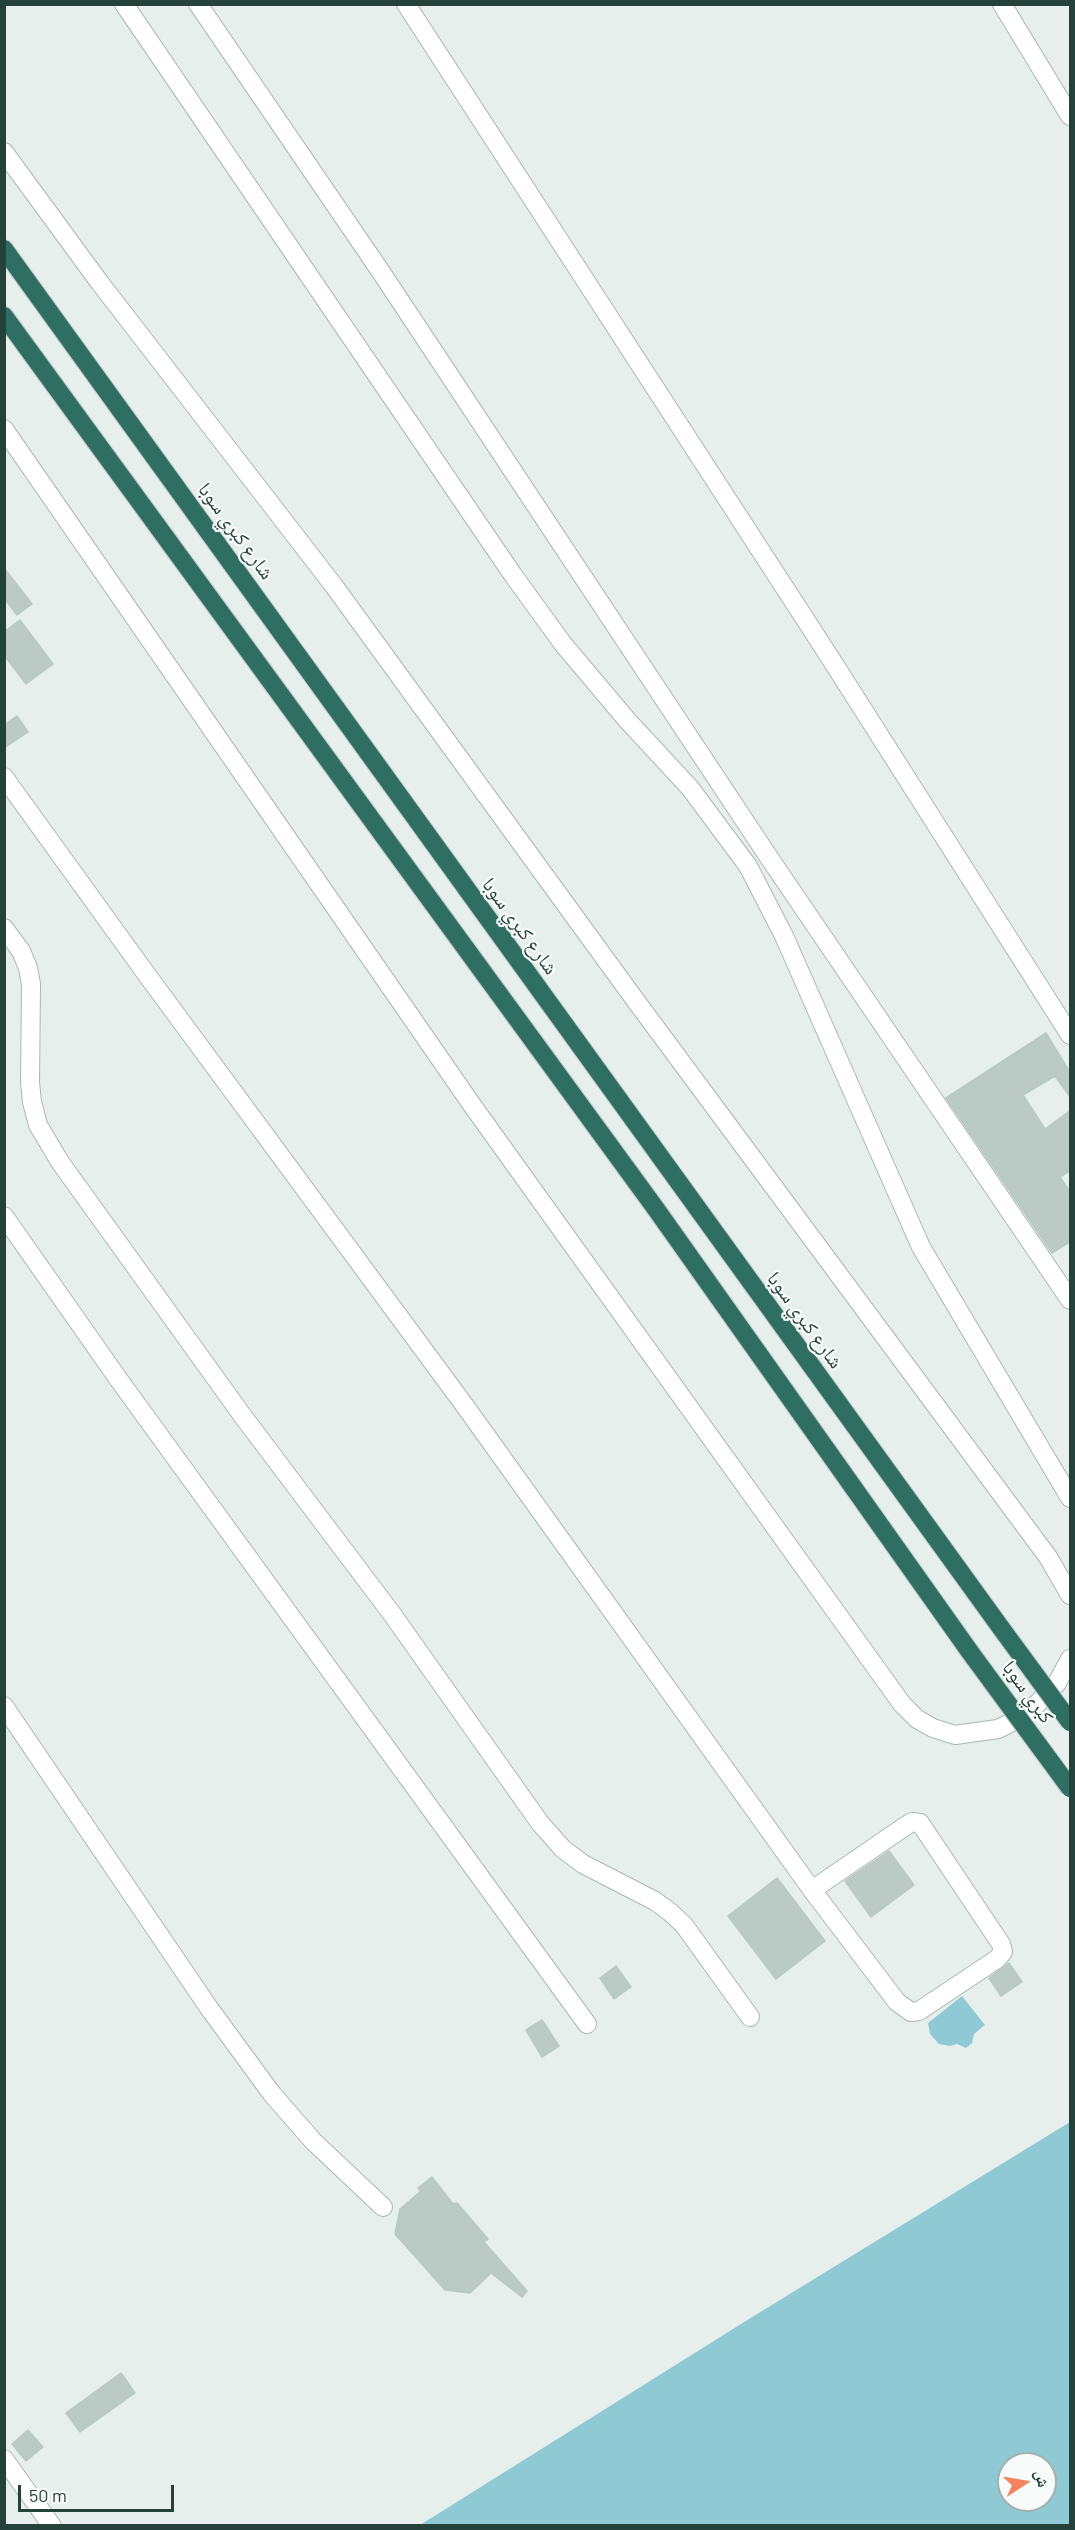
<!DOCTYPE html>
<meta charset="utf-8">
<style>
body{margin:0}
#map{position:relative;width:1075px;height:2530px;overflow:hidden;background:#e6efeb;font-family:Barlow,"Noto Naskh Arabic",sans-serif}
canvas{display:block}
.frame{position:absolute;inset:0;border:6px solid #24423a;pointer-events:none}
.north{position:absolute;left:997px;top:2452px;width:60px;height:60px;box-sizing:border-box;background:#f7fbf9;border:2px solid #a3b1ad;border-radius:50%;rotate:78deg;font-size:16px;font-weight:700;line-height:24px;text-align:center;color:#24423a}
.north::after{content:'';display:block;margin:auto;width:21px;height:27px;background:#f4845f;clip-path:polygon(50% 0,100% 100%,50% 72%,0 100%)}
.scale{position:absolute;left:18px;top:2485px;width:156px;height:27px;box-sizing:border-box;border:3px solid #24423a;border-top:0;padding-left:8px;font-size:18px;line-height:21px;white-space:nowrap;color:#24423a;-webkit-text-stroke:4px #f7fbf9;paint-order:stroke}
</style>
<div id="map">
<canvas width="1075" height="2530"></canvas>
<div class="frame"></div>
<div class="north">ش</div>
<div class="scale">50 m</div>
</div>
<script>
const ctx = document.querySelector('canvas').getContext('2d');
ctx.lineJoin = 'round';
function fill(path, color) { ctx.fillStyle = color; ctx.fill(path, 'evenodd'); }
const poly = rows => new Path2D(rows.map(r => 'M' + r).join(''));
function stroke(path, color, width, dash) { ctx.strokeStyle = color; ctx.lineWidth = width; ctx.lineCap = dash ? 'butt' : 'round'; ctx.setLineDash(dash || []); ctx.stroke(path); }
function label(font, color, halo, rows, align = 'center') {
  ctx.font = font + ' Barlow,"Noto Naskh Arabic",sans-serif'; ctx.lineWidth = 4.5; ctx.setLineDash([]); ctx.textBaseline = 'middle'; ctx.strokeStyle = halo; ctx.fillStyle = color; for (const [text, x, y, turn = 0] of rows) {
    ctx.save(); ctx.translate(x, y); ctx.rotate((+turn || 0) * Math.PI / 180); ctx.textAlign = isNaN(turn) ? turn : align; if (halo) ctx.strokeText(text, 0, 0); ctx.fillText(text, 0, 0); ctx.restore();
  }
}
fill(poly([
 [962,1996,985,2025,974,2034,972,2043,966,2048,957,2044,950,2046,939,2044,930,2034,928,2023],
 [1070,2122,1070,2525,420,2525,749,2319],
 [1009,2464,1045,2464,1045,2500,1009,2500]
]), '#8ec9d4');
const building = poly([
 [4,568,32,604,17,615,4,598,4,568],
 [20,620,53,664,26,684,4,655,4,632,20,620],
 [17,716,28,732,4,748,4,725,17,716],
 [1046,1033,1071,1074,1071,1098,1055,1076,1023,1095,1045,1129,1071,1110,1071,1170,1060,1177,1071,1193,1071,1241,1052,1253,946,1098,1046,1033],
 [889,1851,914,1885,871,1917,845,1881,889,1851],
 [777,1878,825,1941,776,1979,728,1916,777,1878],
 [1009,1963,1022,1982,1001,1996,989,1978,1009,1963],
 [616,1966,631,1987,614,1999,600,1978,616,1966],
 [542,2020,559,2046,542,2057,526,2030,542,2020],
 [432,2177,453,2204,457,2203,488,2239,484,2242,527,2291,522,2297,491,2273,470,2293,445,2290,395,2234,400,2209,421,2191,418,2188,432,2177],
 [121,2373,135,2393,80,2432,66,2413,121,2373],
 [28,2430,43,2447,26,2461,12,2444,28,2430]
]);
fill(building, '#bbcac4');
stroke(building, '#b8c9c2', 1.5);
const street = poly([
 [124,4,513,575,563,644,627,720,690,788,748,866,784,936,921,1247,1070,1498],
 [198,4,381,272,768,856,1070,1300],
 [406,4,829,656,1070,1035],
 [1002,4,1070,116],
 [4,152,100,283,334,586,633,997,1048,1557,1070,1595],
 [4,429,472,1105,902,1704,917,1719,933,1728,955,1735,998,1729,1014,1721,1037,1704,1057,1683,1070,1659],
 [4,777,147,975,465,1406,812,1890,897,2002,911,2012,919,2011,997,1959,1003,1952,1001,1944,920,1823,912,1822,904,1827,812,1890],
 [4,928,21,951,28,968,31,984,30,1082,32,1102,38,1125,60,1162,242,1415,392,1614,540,1823,563,1849,583,1864,655,1901,670,1912,684,1925,750,2017],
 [4,1216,119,1380,587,2024],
 [4,1706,209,2008,272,2094,313,2141,383,2207],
 [4,2459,52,2526]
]);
const highway = poly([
 [4,249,1001,1628],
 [4,316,656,1209,970,1652]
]);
stroke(street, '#a8b8b2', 20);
stroke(highway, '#c2cac8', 20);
stroke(street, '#fff', 18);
stroke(highway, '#2f6f62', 18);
const highwayBridge = poly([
 [1001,1628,1070,1722],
 [970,1652,1070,1788]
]);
stroke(highwayBridge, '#c2cac8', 20, []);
stroke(highwayBridge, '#2f6f62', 18);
label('20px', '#24423a', '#f7fbf9', [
 ["شارع كبري سوبا",236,531,54],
 ["شارع كبري سوبا",520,926,54],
 ["شارع كبري سوبا",805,1320,54],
 ["كبري سوبا",1028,1692,54]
]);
</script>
